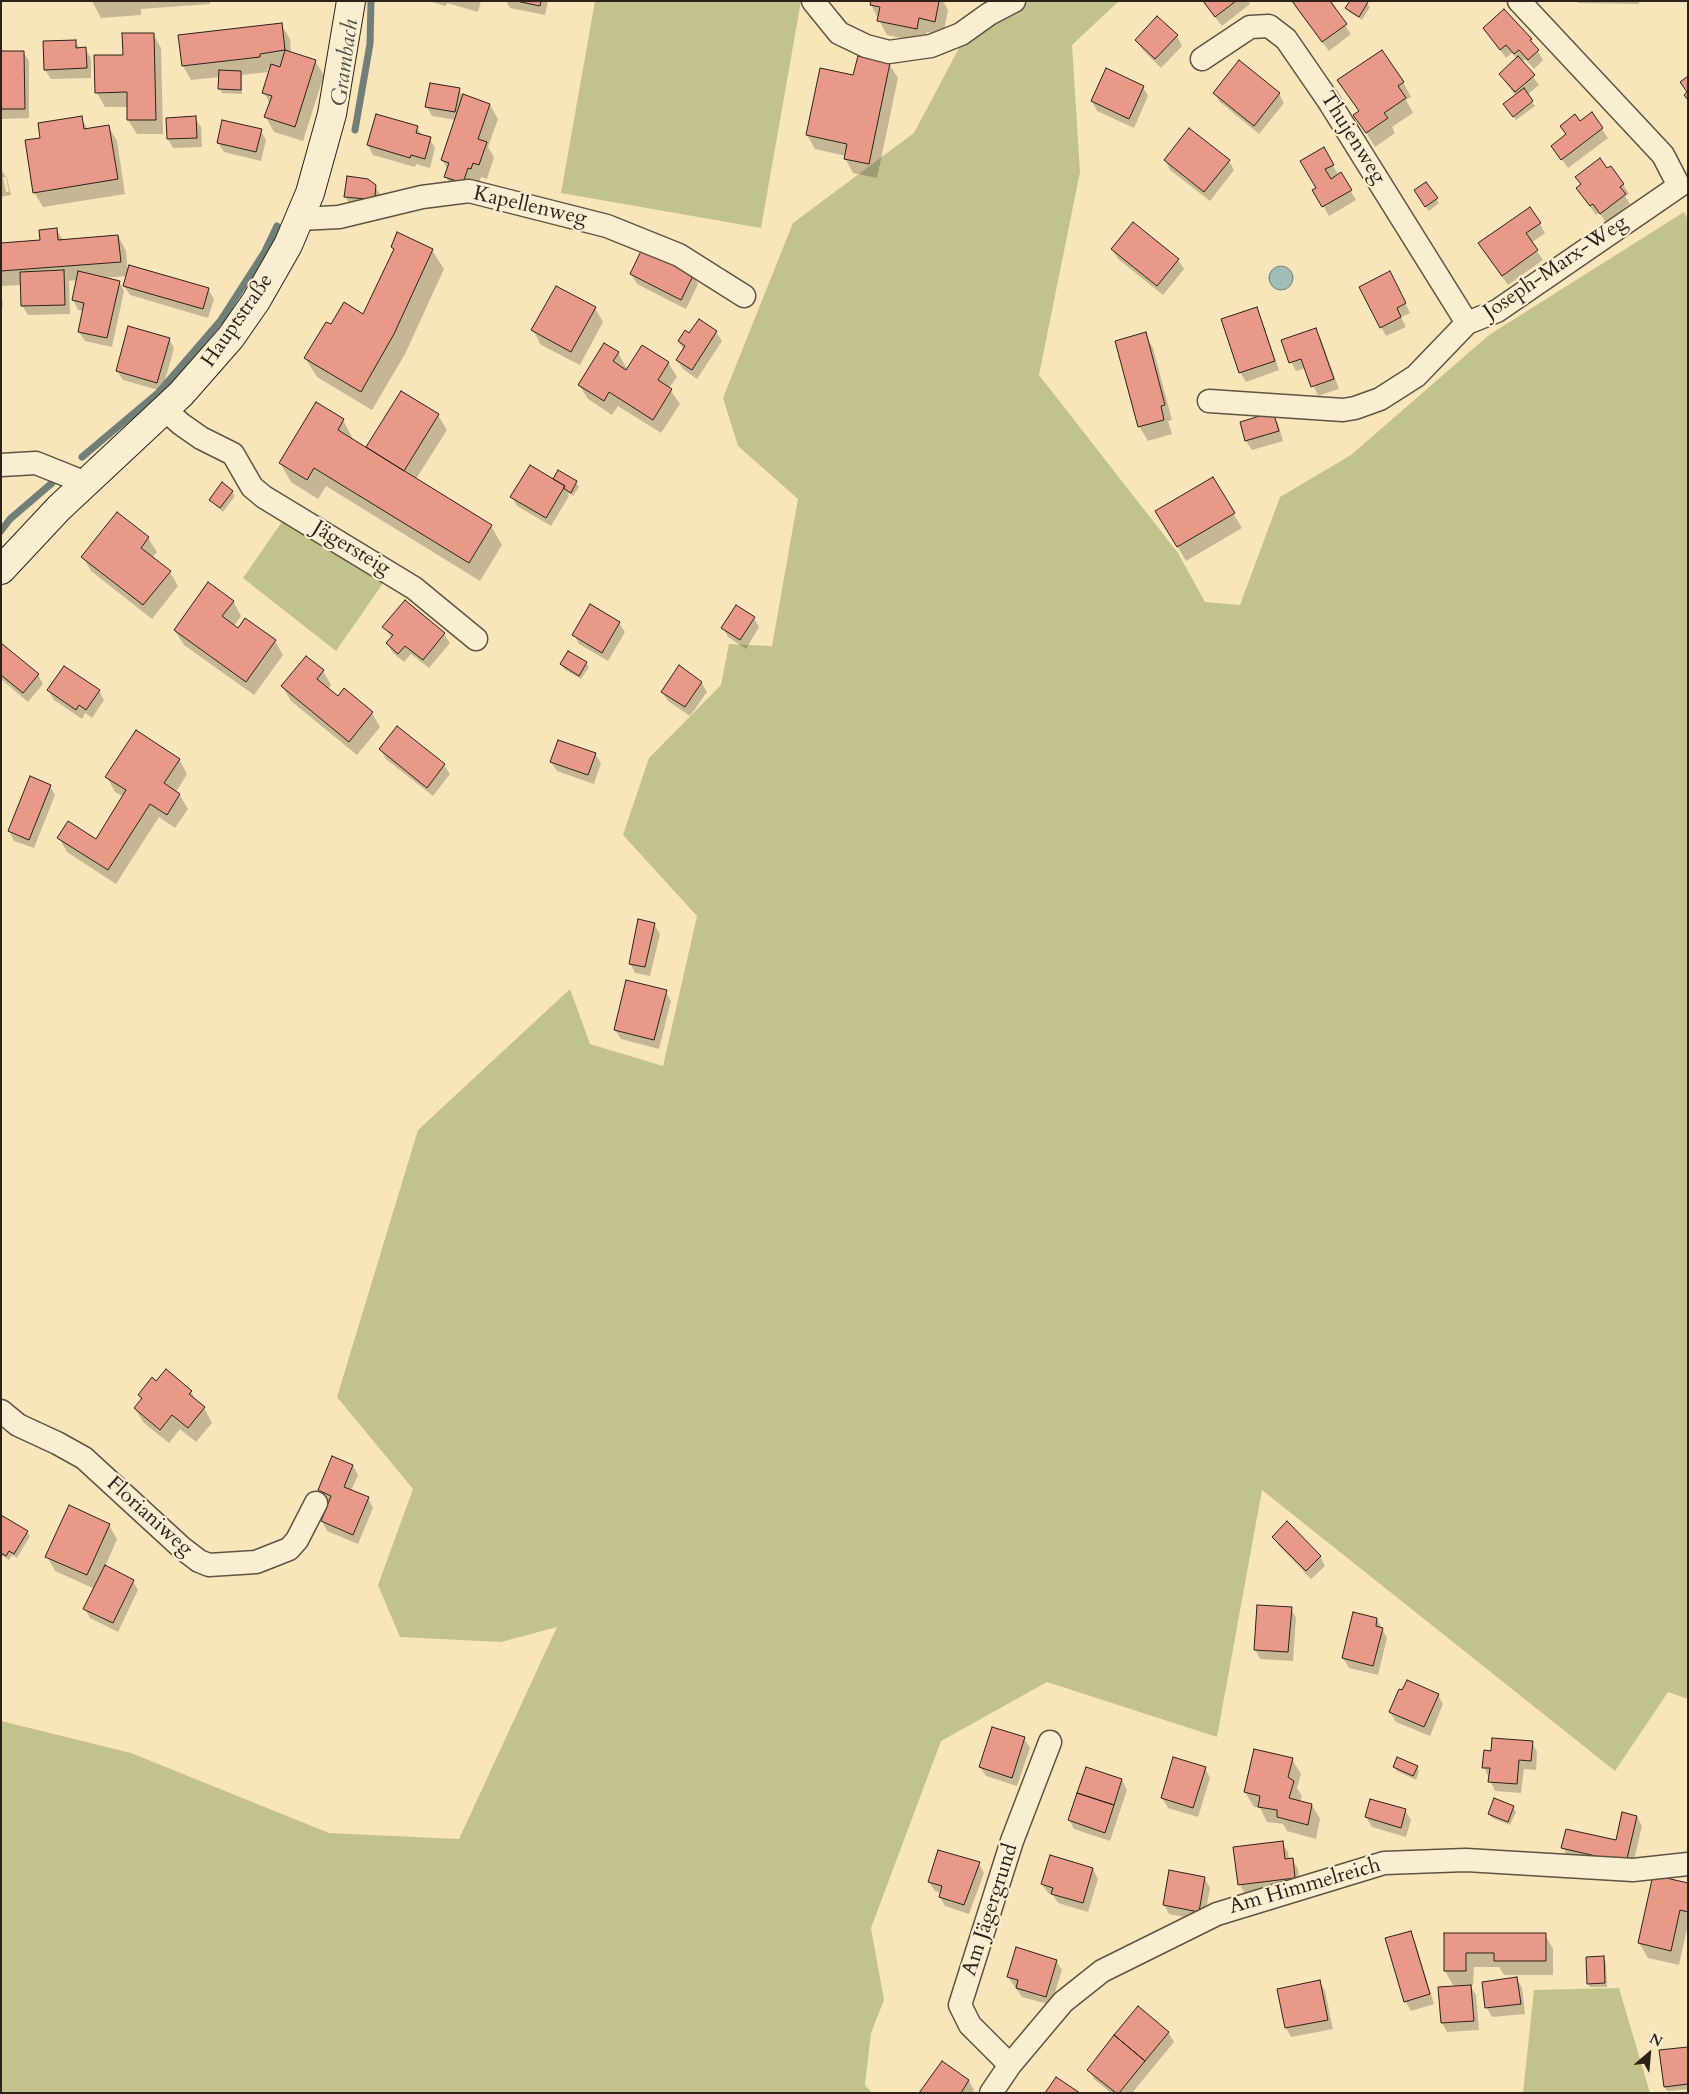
<!DOCTYPE html>
<meta charset="utf-8">
<style>
body{margin:0}
#map{position:relative;width:1689px;height:2094px;overflow:hidden;background:#f8e5ba;font-family:Cardo,serif}
canvas{display:block}
.frame{position:absolute;inset:0;border:2px solid #2c221a;pointer-events:none}
.north{position:absolute;left:1624px;top:2029px;width:50px;height:50px;-webkit-text-stroke:4px #faeed2;paint-order:stroke;rotate:27deg;font-size:14px;font-weight:700;line-height:20px;text-align:center;color:#2c221a}
.north::after{content:'';display:block;margin:auto;width:18px;height:22px;background:#2c221a;clip-path:polygon(50% 0,100% 100%,50% 72%,0 100%)}
</style>
<div id="map">
<canvas width="1689" height="2094"></canvas>
<div class="frame"></div>
<div class="north">N</div>
</div>
<script>
const ctx = document.querySelector('canvas').getContext('2d');
ctx.lineJoin = 'round';
function fill(path, color) { ctx.fillStyle = color; ctx.fill(path, 'evenodd'); }
const poly = rows => new Path2D(rows.map(r => 'M' + r).join(''));
function stroke(path, color, width, dash) { ctx.strokeStyle = color; ctx.lineWidth = width; ctx.lineCap = dash ? 'butt' : 'round'; ctx.setLineDash(dash || []); ctx.stroke(path); }
function label(font, color, halo, rows, align = 'center') {
  ctx.font = font + ' Cardo,serif'; ctx.lineWidth = 4.5; ctx.setLineDash([]); ctx.textBaseline = 'middle'; ctx.strokeStyle = halo; ctx.fillStyle = color; for (const [text, x, y, turn = 0] of rows) {
    ctx.save(); ctx.translate(x, y); ctx.rotate((+turn || 0) * Math.PI / 180); ctx.textAlign = isNaN(turn) ? turn : align; if (halo) ctx.strokeText(text, 0, 0); ctx.fillText(text, 0, 0); ctx.restore();
  }
}
fill(poly([
 [595,1,801,1,761,228,561,193],
 [986,1,1119,1,1072,45,1080,172,1039,375,1178,553,1205,602,1240,605,1280,497,1351,455,1489,335,1684,212,1688,220,1688,1699,1668,1692,1615,1771,1262,1490,1217,1737,1047,1682,941,1741,871,1928,884,2000,871,2033,865,2085,872,2093,1,2093,1,1721,131,1753,329,1833,459,1839,557,1627,501,1642,400,1637,378,1585,413,1489,337,1397,418,1130,570,989,590,1044,663,1066,697,916,623,835,649,758,721,685,729,644,772,646,798,499,738,446,723,398,793,223,914,133,983,3],
 [284,519,386,579,336,651,243,578],
 [1619,1988,1650,2093,1523,2093,1534,1990]
]), '#c2c38c');
const water = poly([
 '1269 278a12 12 0 1 1 24 0a12 12 0 1 1-24 0Z'
]);
fill(water, '#a0bdb8');
stroke(water, '#727f79', 1);
fill(poly([
 [92,1,210,1,210,4,141,9,141,15,101,18],
 [428,1,481,1,478,12,447,3,446,6],
 [506,1,548,1,545,15,510,8],
 [872,1,943,1,948,10,943,36,927,32,925,43,887,35,871,5],
 [1203,1,1248,1,1250,4,1222,26],
 [1291,1,1332,1,1336,8,1334,10,1351,34,1329,51],
 [1365,1,1370,7,1362,20,1349,12,1347,8],
 [1577,1,1639,1,1639,4,1578,3],
 [281,24,290,39,291,54,315,61,324,75,303,141,274,132,266,117,270,104,264,92,271,68,267,69,268,72,242,75,242,94,222,93,220,89,220,77,191,80,183,66],
 [1485,28,1531,40,1543,60,1534,69,1525,59,1522,62,1539,85,1527,95,1535,106,1516,120,1507,109,1516,96,1500,75,1517,59,1512,53,1506,58],
 [153,34,161,48,163,134,137,134,128,120,128,107,105,107,97,93,124,56],
 [1177,36,1182,46,1161,68,1142,49,1136,40],
 [75,41,80,49,85,49,91,58,91,78,51,79,45,70],
 [1,52,23,52,29,61,29,118,1,119],
 [889,64,898,78,877,178,853,173,845,158,846,156,815,149,807,135,854,77],
 [1339,80,1403,82,1411,97,1406,100,1413,113,1392,127,1395,133,1375,147,1355,115,1360,112],
 [1143,87,1148,96,1134,128,1097,111,1092,101],
 [459,90,464,98,490,105,498,119,488,147,494,157,487,179,481,177,479,183,454,191,446,177,448,170,442,160,456,120,432,116,427,107],
 [1214,93,1279,94,1284,103,1259,134,1220,102],
 [1591,114,1608,138,1568,168,1552,146],
 [81,118,88,130,108,126,117,141,125,194,43,207,34,192,42,139],
 [195,118,201,127,202,147,173,148,168,139,167,119],
 [417,128,423,136,430,139,435,148,430,168,416,164,415,167,373,155,368,145],
 [261,131,266,140,261,161,224,152,218,143],
 [1323,149,1339,176,1341,174,1356,200,1329,216,1314,190,1317,188],
 [1165,160,1229,161,1234,170,1210,201,1170,170],
 [1,169,7,178,11,195,1,197],
 [3,177,6,177,9,192,6,192],
 [1607,170,1623,184,1629,194,1625,196,1630,204,1606,222,1599,213,1596,215,1583,197,1577,188,1581,185,1577,177],
 [1426,183,1439,203,1429,211,1418,195],
 [375,186,381,196,351,206,345,196],
 [1540,224,1545,233,1531,243,1543,260,1508,285,1485,253],
 [56,229,63,240,118,236,126,251,128,272,208,289,214,299,208,318,130,295,124,286,127,276,105,278,119,282,124,291,112,347,85,341,79,332,84,311,78,310,73,300,77,280,69,281,70,314,28,315,22,305,22,285,1,286,1,244,42,241],
 [392,247,432,250,444,269,405,354,372,410,317,377,305,358,331,326,364,316,394,251],
 [1112,249,1178,260,1184,269,1163,295,1118,259],
 [631,274,693,275,698,284,686,309,637,284],
 [1395,282,1410,313,1401,317,1406,327,1386,336,1381,327],
 [1,287,3,307,1,307],
 [595,308,603,322,580,365,541,345,533,330],
 [1256,309,1261,318,1279,370,1246,382,1240,372],
 [1315,330,1321,339,1339,389,1318,396,1306,368,1296,371,1291,362],
 [716,332,722,341,697,379,683,369,677,360,684,350,679,342,690,335],
 [1145,334,1153,348,1172,420,1168,421,1172,434,1148,441,1139,426],
 [169,339,174,348,162,391,123,380,117,371],
 [618,353,628,370,668,362,677,377,669,388,680,404,661,433,618,406,612,415,588,399,579,385],
 [401,392,438,415,447,430,416,479,491,526,502,545,480,581,326,486,318,499,291,482,280,463,317,404,343,420,354,441,370,451,368,447],
 [1272,414,1278,423,1283,441,1252,450,1246,441],
 [558,472,576,482,579,487,573,496,568,493,569,496,551,526,517,506,512,497,556,482],
 [232,492,235,496,223,512,210,500],
 [1157,512,1233,513,1242,528,1186,561],
 [117,513,148,538,157,552,152,558,170,572,178,586,152,619,91,571,83,557],
 [233,601,241,616,234,626,239,630,275,641,283,655,254,695,184,645,175,631],
 [754,618,759,627,746,649,728,637,723,628],
 [619,623,625,632,608,661,579,644,574,635],
 [384,627,444,634,450,643,429,668,411,654,404,662,393,653,387,644,392,638],
 [1,644,38,675,43,684,28,702,1,679],
 [586,663,589,667,581,679,564,669,561,664],
 [323,671,331,685,328,690,338,698,372,713,380,727,357,755,291,701,282,686],
 [701,682,707,692,690,716,668,701,662,692],
 [48,690,99,691,104,700,92,718,85,713,82,719,54,700],
 [380,749,444,765,450,774,433,796,386,759],
 [595,754,601,763,594,784,557,771,551,762],
 [179,759,187,774,176,792,179,794,188,809,175,828,159,817,116,884,67,852,59,838,96,840,124,797,115,792,107,777],
 [50,786,55,795,34,848,14,841,9,831],
 [654,924,660,934,650,976,635,973,630,963],
 [666,992,671,1001,659,1049,621,1039,615,1030],
 [156,1382,191,1391,197,1403,204,1408,212,1423,196,1442,180,1429,169,1443,144,1423,135,1409,142,1400,140,1395],
 [353,1466,358,1475,351,1491,368,1498,373,1508,358,1544,327,1531,322,1521,330,1502,324,1500,319,1490],
 [1,1517,27,1532,30,1536,17,1558,12,1555,9,1560,1,1555],
 [109,1525,117,1539,105,1567,133,1581,138,1590,118,1632,90,1618,85,1609,95,1589,55,1571,47,1556],
 [1273,1537,1320,1556,1325,1566,1311,1579,1279,1546],
 [1291,1608,1296,1618,1293,1661,1260,1659,1255,1649],
 [1354,1614,1377,1619,1387,1638,1378,1675,1349,1668,1343,1658],
 [1438,1695,1443,1704,1430,1736,1396,1722,1390,1712],
 [1024,1738,1030,1748,1017,1786,986,1776,980,1767],
 [1532,1742,1537,1752,1536,1770,1524,1769,1521,1793,1495,1791,1484,1767,1492,1752],
 [1292,1759,1301,1774,1297,1788,1302,1796,1300,1802,1312,1805,1320,1819,1316,1839,1287,1831,1283,1824,1267,1822,1260,1808,1254,1807,1245,1792],
 [1394,1767,1417,1767,1419,1771,1416,1780,1397,1771],
 [1205,1768,1210,1778,1198,1817,1168,1808,1162,1798],
 [1122,1780,1127,1790,1110,1841,1074,1829,1069,1820],
 [1513,1807,1516,1812,1510,1825,1492,1818,1489,1814],
 [1405,1810,1411,1820,1406,1837,1372,1827,1366,1817],
 [1637,1817,1642,1826,1631,1872,1568,1857,1563,1848,1617,1842],
 [1282,1843,1288,1852,1289,1860,1292,1860,1298,1869,1300,1887,1245,1894,1240,1885],
 [979,1864,984,1873,969,1914,945,1906,940,1897,941,1893,935,1891,929,1882],
 [1093,1869,1098,1879,1088,1912,1058,1903,1053,1895,1048,1893,1042,1884],
 [1205,1879,1210,1888,1204,1921,1169,1914,1164,1905],
 [1688,1884,1688,1924,1679,1965,1648,1958,1639,1943],
 [1410,1932,1415,1941,1434,2004,1411,2011,1405,2001],
 [1445,1934,1545,1935,1553,1949,1553,1975,1504,1975,1499,1967,1474,1967,1473,1985,1470,1985,1476,1995,1479,2030,1447,2032,1442,2023,1439,1988,1454,1987,1445,1971],
 [1603,1958,1606,1962,1607,1987,1590,1987,1588,1983],
 [1056,1961,1062,1970,1051,2005,1022,1997,1008,1977],
 [1517,1979,1522,1988,1525,2014,1492,2017,1487,2008,1483,1983],
 [1320,1982,1325,1991,1333,2029,1291,2037,1286,2028,1278,1990],
 [1168,2032,1174,2042,1132,2093,1111,2093,1094,2079,1089,2070],
 [1688,2048,1688,2089,1667,2091,1665,2087,1660,2051],
 [942,2063,969,2081,974,2090,972,2093,921,2093]
]), '#0003');
stroke(poly([
 [355,130,370,44,371,1],
 [82,457,158,393,221,320,264,253,277,226],
 [1,531,10,519,52,483]
]), '#727f79', 7);
const building = poly([
 [516,1,541,1,540,6,516,1],
 [871,1,939,1,935,22,919,18,917,29,877,21,880,7,870,5,871,1],
 [1203,1,1236,1,1215,17,1203,1],
 [1292,1,1330,1,1347,24,1322,42,1292,1],
 [1350,1,1367,1,1368,2,1359,17,1345,8,1350,1],
 [1504,9,1532,39,1530,40,1539,50,1528,60,1519,50,1514,54,1506,45,1500,50,1483,28,1504,9],
 [1157,16,1178,35,1155,59,1135,40,1157,16],
 [282,23,285,50,260,54,260,57,182,66,178,35,282,23],
 [122,33,154,33,156,120,127,120,127,92,95,93,94,55,123,55,122,33],
 [76,40,76,48,86,47,87,68,44,70,43,41,76,40],
 [285,50,316,60,295,127,264,117,272,96,262,93,271,64,280,67,285,50],
 [1382,50,1404,82,1398,86,1406,98,1384,113,1388,118,1366,133,1353,115,1359,111,1337,80,1382,50],
 [1,51,24,51,25,109,1,109,1,51],
 [858,56,890,63,869,164,844,159,847,144,806,135,820,68,853,75,858,56],
 [1518,56,1535,75,1515,92,1499,74,1518,56],
 [1239,60,1280,93,1254,126,1213,93,1239,60],
 [1106,68,1144,86,1129,119,1091,101,1106,68],
 [219,70,241,71,241,90,218,89,219,70],
 [1688,76,1688,100,1684,95,1687,92,1680,82,1688,76],
 [430,83,460,88,455,112,425,107,430,83],
 [1524,88,1533,101,1513,117,1503,104,1524,88],
 [463,94,490,104,478,139,487,142,479,165,473,163,471,169,468,168,463,183,444,177,449,163,441,160,463,94],
 [1592,112,1603,128,1561,160,1551,146,1566,134,1560,126,1575,114,1580,121,1592,112],
 [376,114,418,126,416,133,431,137,425,159,411,155,410,158,367,145,376,114],
 [82,116,84,129,109,125,118,179,33,193,25,140,40,138,38,123,82,116],
 [196,116,197,138,167,139,166,118,196,116],
 [222,120,262,129,256,152,217,143,222,120],
 [1189,128,1230,160,1204,192,1164,160,1189,128],
 [1324,147,1334,165,1325,169,1331,179,1341,172,1352,190,1322,207,1312,190,1316,188,1300,161,1324,147],
 [1600,158,1607,168,1611,166,1624,184,1620,187,1626,194,1600,214,1593,204,1590,206,1576,188,1581,184,1575,177,1600,158],
 [347,176,368,179,376,185,375,196,366,199,344,197,347,176],
 [1426,182,1438,198,1425,207,1414,190,1426,182],
 [1530,207,1541,223,1526,233,1538,250,1502,276,1478,243,1530,207],
 [1133,222,1179,259,1157,286,1111,249,1133,222],
 [57,228,58,240,118,235,121,262,1,271,1,243,40,240,39,230,57,228],
 [397,232,433,249,394,334,361,392,304,358,326,322,331,324,344,302,363,314,394,249,391,247,397,232],
 [642,249,694,274,681,300,630,274,642,249],
 [129,265,209,288,203,309,123,286,129,265],
 [64,270,65,305,21,306,20,272,64,270],
 [78,271,120,281,107,338,78,332,84,303,72,300,78,271],
 [1390,271,1406,303,1397,308,1401,317,1380,328,1359,287,1390,271],
 [556,286,596,307,571,352,531,330,556,286],
 [1257,307,1275,361,1239,373,1221,319,1257,307],
 [699,319,717,331,692,370,676,360,685,346,678,341,685,330,689,333,699,319],
 [128,326,170,338,157,383,116,371,128,326],
 [1316,328,1334,379,1311,387,1301,359,1289,363,1281,340,1316,328],
 [1146,332,1165,405,1161,406,1164,420,1138,427,1115,341,1146,332],
 [604,343,619,352,613,361,626,370,642,345,669,362,658,380,672,389,653,420,609,392,604,401,578,385,604,343],
 [401,391,439,414,404,471,366,447,401,391],
 [316,402,344,419,338,430,492,525,469,563,314,468,307,480,279,463,316,402],
 [1273,412,1279,431,1245,441,1240,422,1273,412],
 [530,465,565,486,546,518,510,497,530,465],
 [558,470,577,481,571,493,563,488,565,486,553,479,558,470],
 [1213,477,1235,513,1177,547,1155,511,1213,477],
 [222,482,233,491,220,508,209,500,222,482],
 [117,512,149,537,141,548,171,571,143,605,81,557,117,512],
 [208,582,234,601,222,616,238,628,245,618,276,640,246,682,174,630,208,582],
 [405,600,445,633,423,660,405,646,398,654,386,643,393,635,382,627,405,600],
 [590,604,620,622,602,653,572,635,590,604],
 [736,605,755,617,740,640,721,628,736,605],
 [1,643,39,674,23,693,1,675,1,643],
 [568,651,587,662,579,676,560,664,568,651],
 [306,656,324,670,317,679,338,696,344,688,373,712,349,742,281,686,306,656],
 [679,665,702,682,685,707,661,692,679,665],
 [64,666,100,690,86,710,79,705,76,710,47,690,64,666],
 [397,726,445,764,427,788,379,749,397,726],
 [136,730,180,759,164,783,180,794,167,815,150,804,108,870,57,838,68,821,96,839,126,790,105,777,136,730],
 [558,740,596,753,588,775,550,762,558,740],
 [30,776,51,785,29,840,8,831,30,776],
 [638,919,655,923,645,967,629,964,638,919],
 [626,980,667,990,654,1040,614,1030,626,980],
 [166,1369,192,1391,189,1394,205,1407,188,1428,172,1415,160,1430,134,1408,142,1398,138,1395,152,1377,156,1381,166,1369],
 [332,1456,353,1465,344,1487,369,1497,353,1535,321,1521,331,1496,318,1490,332,1456],
 [69,1505,110,1524,87,1575,45,1557,69,1505],
 [1,1515,28,1531,14,1554,9,1551,6,1556,1,1553,1,1515],
 [1287,1521,1321,1556,1306,1571,1272,1537,1287,1521],
 [105,1565,134,1580,113,1623,83,1609,105,1565],
 [1257,1605,1292,1607,1288,1652,1254,1650,1257,1605],
 [1353,1612,1377,1618,1376,1626,1383,1628,1373,1666,1342,1658,1353,1612],
 [1407,1680,1439,1694,1424,1727,1389,1712,1399,1689,1402,1690,1407,1680],
 [992,1727,1025,1737,1012,1778,979,1767,992,1727],
 [1492,1738,1533,1741,1531,1761,1519,1760,1517,1784,1488,1782,1490,1768,1482,1768,1484,1750,1491,1751,1492,1738],
 [1254,1749,1293,1758,1288,1777,1294,1781,1289,1798,1312,1804,1308,1825,1277,1817,1277,1810,1258,1807,1260,1796,1244,1792,1254,1749],
 [1173,1757,1206,1767,1193,1808,1161,1798,1173,1757],
 [1397,1757,1418,1766,1413,1776,1393,1767,1397,1757],
 [1086,1767,1122,1779,1114,1805,1077,1793,1086,1767],
 [1077,1793,1114,1805,1105,1833,1068,1820,1077,1793],
 [1494,1798,1514,1806,1508,1822,1488,1814,1494,1798],
 [1370,1799,1406,1809,1401,1828,1365,1817,1370,1799],
 [1622,1812,1637,1816,1626,1863,1561,1848,1566,1829,1616,1840,1622,1812],
 [1283,1841,1285,1859,1293,1858,1295,1878,1238,1885,1233,1847,1283,1841],
 [938,1850,980,1862,964,1905,939,1897,942,1886,928,1882,938,1850],
 [1050,1855,1093,1868,1083,1903,1051,1894,1053,1888,1041,1884,1050,1855],
 [1169,1870,1205,1877,1199,1912,1163,1905,1169,1870],
 [1653,1875,1688,1883,1688,1912,1680,1910,1671,1951,1638,1943,1653,1875],
 [1411,1931,1430,1994,1404,2002,1385,1938,1411,1931],
 [1444,1933,1546,1933,1546,1961,1494,1961,1494,1953,1466,1953,1466,1971,1444,1971,1444,1933],
 [1016,1947,1057,1960,1046,1997,1016,1988,1018,1980,1007,1977,1016,1947],
 [1604,1956,1605,1983,1587,1984,1586,1957,1604,1956],
 [1517,1977,1521,2004,1485,2008,1482,1982,1517,1977],
 [1320,1980,1328,2020,1285,2028,1277,1989,1320,1980],
 [1471,1985,1474,2021,1441,2023,1438,1987,1471,1985],
 [1138,2006,1169,2032,1145,2061,1114,2035,1138,2006],
 [1114,2035,1145,2061,1119,2093,1116,2093,1087,2070,1114,2035],
 [1688,2047,1688,2084,1664,2087,1659,2050,1688,2047],
 [942,2061,969,2080,961,2093,919,2093,942,2061],
 [1056,2077,1080,2093,1045,2093,1056,2077]
]);
fill(building, '#e89988');
stroke(building, '#2c221a', 1);
const street = poly([
 [813,1,839,33,866,46,889,52,931,46,961,34,989,14,1014,1],
 [1202,59,1250,27,1269,26,1286,39,1328,100,1467,323],
 [300,219,339,217,422,197,469,191,607,226,679,255,744,296],
 [1209,401,1343,410,1355,408,1380,399,1416,376,1467,323,1497,311,1679,186,1663,155,1519,1],
 [165,410,181,424,201,438,233,454,252,487,264,497,414,588,476,639],
 [1,465,36,463,86,483],
 [1,1411,18,1425,57,1443,84,1458,182,1548,199,1561,209,1565,256,1562,289,1549,297,1540,316,1503],
 [1010,2065,970,2025,960,2005,1012,1841,1050,1742],
 [991,2093,1010,2065,1063,2002,1102,1971,1217,1914,1384,1863,1466,1860,1633,1870,1688,1864]
]);
const secondary = poly([
 [1,570,59,508,181,394,231,337,256,301,288,245,310,193,332,114,351,1]
]);
stroke(street, '#5f5342', 25);
stroke(secondary, '#2c221a', 30);
stroke(street, '#faeed2', 22);
stroke(secondary, '#faeed2', 28);
label('21px', '#2c221a', '#faeed2', [
 ["Thujenweg",1352,138,58],
 ["Kapellenweg",530,207,13],
 ["Joseph-Marx-Weg",1556,268,-34],
 ["Hauptstraße",238,321,-55],
 ["Jägersteig",351,549,31],
 ["Florianiweg",149,1517,42],
 ["Am Himmelreich",1305,1887,-16],
 ["Am Jägergrund",991,1910,-72]
]);
label('italic 22px', '#4f5049', '#faeed2', [
 ["Grambach",346,63,-82]
]);
</script>
